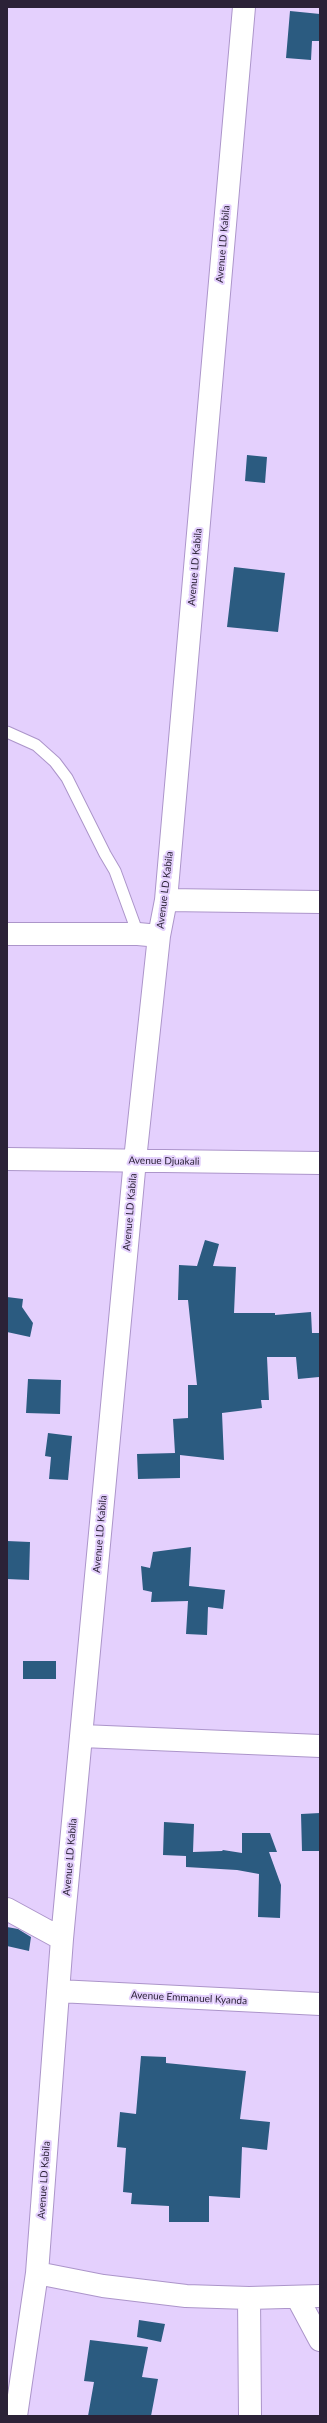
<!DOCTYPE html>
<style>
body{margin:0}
#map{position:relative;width:327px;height:2423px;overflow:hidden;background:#e4d0fd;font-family:Lato,sans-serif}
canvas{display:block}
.frame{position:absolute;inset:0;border:8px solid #2b2237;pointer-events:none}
</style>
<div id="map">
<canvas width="327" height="2423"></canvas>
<div class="frame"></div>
</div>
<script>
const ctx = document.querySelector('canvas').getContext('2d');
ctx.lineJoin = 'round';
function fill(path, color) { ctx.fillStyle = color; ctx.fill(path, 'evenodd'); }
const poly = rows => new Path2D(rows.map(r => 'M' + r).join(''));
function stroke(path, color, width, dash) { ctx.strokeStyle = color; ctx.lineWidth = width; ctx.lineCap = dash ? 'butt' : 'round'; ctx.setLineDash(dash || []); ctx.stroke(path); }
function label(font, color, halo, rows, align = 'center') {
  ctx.font = font + ' Lato,sans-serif'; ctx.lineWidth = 4; ctx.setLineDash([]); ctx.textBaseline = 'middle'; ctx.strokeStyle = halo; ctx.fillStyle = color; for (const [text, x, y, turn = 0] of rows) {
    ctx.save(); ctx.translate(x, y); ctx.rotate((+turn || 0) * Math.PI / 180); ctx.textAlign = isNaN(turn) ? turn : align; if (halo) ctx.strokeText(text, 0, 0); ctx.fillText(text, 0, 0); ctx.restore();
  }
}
fill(poly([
 [290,11,320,14,320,41,312,41,311,60,286,58],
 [247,455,267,457,265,483,245,481],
 [234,567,285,573,278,632,227,627],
 [205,1240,219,1244,213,1266,236,1267,234,1313,275,1313,275,1315,311,1312,312,1333,320,1333,319,1377,298,1379,296,1357,267,1357,269,1400,261,1400,262,1408,222,1413,224,1460,180,1455,180,1478,138,1479,137,1454,175,1453,173,1419,188,1418,188,1385,197,1385,188,1300,178,1300,179,1265,197,1266],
 [7,1297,23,1299,22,1307,33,1323,30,1337,7,1332],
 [28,1379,61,1380,60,1414,26,1413],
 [48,1433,72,1436,68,1480,49,1479,51,1457,45,1456],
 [7,1541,30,1542,29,1580,7,1579],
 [191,1547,189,1586,225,1590,223,1609,208,1607,207,1635,186,1634,188,1601,151,1602,152,1592,143,1590,141,1566,150,1568,153,1552],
 [23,1661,56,1661,56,1679,23,1679],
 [320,1813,320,1851,302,1851,301,1814],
 [164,1822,194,1824,193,1852,222,1851,223,1850,242,1853,242,1833,270,1833,277,1852,269,1852,281,1885,280,1918,258,1917,259,1874,237,1870,186,1867,186,1856,163,1855],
 [7,1927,18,1929,31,1937,29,1951,7,1946],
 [141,2056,166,2057,166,2063,246,2071,240,2119,270,2122,267,2150,242,2147,240,2198,209,2196,209,2222,169,2222,169,2206,131,2204,132,2193,123,2192,126,2148,117,2147,120,2112,136,2114],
 [139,2320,165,2324,161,2342,137,2337],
 [90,2340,148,2347,142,2377,158,2379,151,2416,88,2416,94,2382,84,2381]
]), '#2b5b80');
const lane = poly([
 [7,732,36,745,55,762,67,778,105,854,115,871,138,934]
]);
const street = poly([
 [166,900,320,902],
 [7,934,138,934,159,936],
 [7,1159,320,1163],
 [82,1736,320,1746],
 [7,1909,62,1939],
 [58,1991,320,2004],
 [37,2273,103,2286,186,2296,249,2298,320,2296],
 [297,2297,320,2340],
 [249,2298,250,2416],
 [16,2416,37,2273,62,1939,135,1160,159,936,166,900,244,7]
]);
stroke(lane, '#ac95ca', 13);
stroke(street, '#ac95ca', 24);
stroke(lane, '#fff', 11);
stroke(street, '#fff', 22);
label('10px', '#2b2237', '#e4d0fd', [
 ["Avenue LD Kabila",223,244,-85],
 ["Avenue LD Kabila",195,567,-85],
 ["Avenue LD Kabila",165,890,-83],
 ["Avenue Djuakali",164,1161,1],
 ["Avenue LD Kabila",130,1212,-85],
 ["Avenue LD Kabila",100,1534,-85],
 ["Avenue LD Kabila",70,1857,-85],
 ["Avenue Emmanuel Kyanda",189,1998,3],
 ["Avenue LD Kabila",44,2180,-86]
]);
</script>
